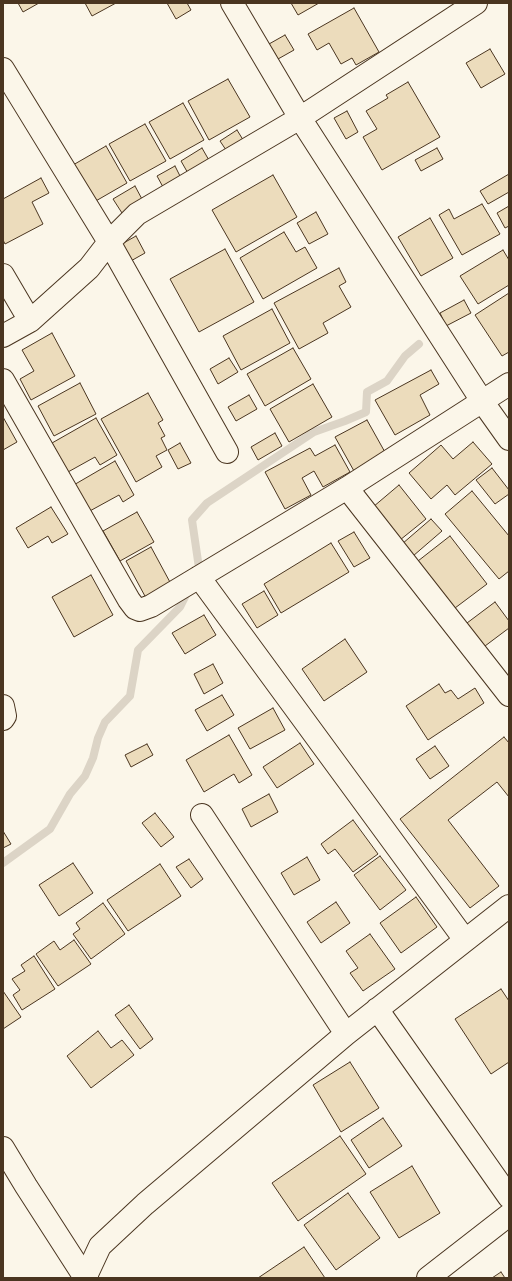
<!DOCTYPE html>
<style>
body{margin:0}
#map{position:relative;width:512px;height:1281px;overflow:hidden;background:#fbf6e9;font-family:Mulish,sans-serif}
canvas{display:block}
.frame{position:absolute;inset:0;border:4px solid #4a3520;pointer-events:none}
</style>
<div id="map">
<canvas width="512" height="1281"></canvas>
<div class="frame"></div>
</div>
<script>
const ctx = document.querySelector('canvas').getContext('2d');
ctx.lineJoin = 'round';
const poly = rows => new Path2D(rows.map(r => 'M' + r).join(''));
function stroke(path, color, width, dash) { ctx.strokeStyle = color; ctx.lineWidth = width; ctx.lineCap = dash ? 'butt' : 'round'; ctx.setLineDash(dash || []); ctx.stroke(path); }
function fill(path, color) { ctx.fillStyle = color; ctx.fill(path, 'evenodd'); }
stroke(poly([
 [196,573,199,568,192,520,207,503,314,432,345,421,366,412,367,392,387,381,405,356,419,344],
 [3,863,50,829,70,794,85,776,93,758,98,738,105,722,130,696,138,650,180,607,188,591]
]), '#dcd4c6', 8);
const building = poly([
 [18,3,39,3,23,12,18,3],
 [85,3,116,3,92,16,85,3],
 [167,3,187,3,191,10,176,19,167,3],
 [291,3,319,3,298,15,291,3],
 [354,8,379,52,356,65,352,58,341,64,329,43,317,50,308,34,354,8],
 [285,35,294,50,278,59,269,44,285,35],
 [490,49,505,74,481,88,466,63,490,49],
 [228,79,250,117,209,140,188,101,228,79],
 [408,82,440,137,382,170,363,137,377,129,366,111,388,98,386,95,408,82],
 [183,103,204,140,170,159,149,122,183,103],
 [347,111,358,132,346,139,334,118,347,111],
 [145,124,166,161,130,181,109,144,145,124],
 [237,130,245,143,228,153,220,141,237,130],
 [106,146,127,183,94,202,73,165,106,146],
 [202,148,210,162,189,175,181,161,202,148],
 [437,148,443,159,421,171,415,160,437,148],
 [175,166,181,178,163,187,157,176,175,166],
 [509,174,509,192,488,204,480,191,509,174],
 [273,175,297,217,236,252,212,210,273,175],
 [41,178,49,193,32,202,43,224,5,244,3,240,3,199,41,178],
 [135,186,143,201,122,213,113,199,135,186],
 [482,204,500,234,462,255,439,215,449,209,454,219,482,204],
 [509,206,509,226,505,228,497,213,509,206],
 [316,212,328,234,309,244,297,223,316,212],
 [430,218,453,258,421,276,398,237,430,218],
 [284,232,296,252,305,247,317,268,263,299,240,258,284,232],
 [136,236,145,253,129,262,120,245,136,236],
 [225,249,254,302,199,332,170,279,225,249],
 [503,250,509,260,509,285,478,304,460,276,503,250],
 [339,268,346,282,339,286,351,307,323,323,328,333,299,349,274,303,339,268],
 [509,293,509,352,502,356,475,315,509,293],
 [464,300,471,313,446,326,440,313,464,300],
 [272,309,290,343,241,370,223,336,272,309],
 [52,333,75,376,31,400,20,379,34,371,22,350,52,333],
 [293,348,311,379,265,406,247,374,293,348],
 [229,358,238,372,218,384,210,369,229,358],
 [431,370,439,384,420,395,430,415,395,435,375,400,431,370],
 [80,383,96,414,54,436,38,406,80,383],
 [313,384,332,417,289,442,270,409,313,384],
 [148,393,163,420,158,423,165,436,161,438,167,450,156,456,162,467,136,482,101,419,148,393],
 [249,395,257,409,236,421,228,407,249,395],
 [3,417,17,442,3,450,3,417],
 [96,418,117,455,100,465,95,457,68,472,52,443,96,418],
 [367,420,386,454,354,471,335,437,367,420],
 [275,433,282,446,258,460,251,447,275,433],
 [473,442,492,464,455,495,447,485,431,499,409,473,441,445,453,459,473,442],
 [180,443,191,463,178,469,168,450,180,443],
 [335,445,350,472,323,487,314,471,302,478,311,495,285,509,265,472,310,448,315,456,335,445],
 [115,461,134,495,123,502,119,495,88,512,72,486,115,461],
 [492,468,509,490,509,494,495,504,476,480,492,468],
 [399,485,426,519,400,540,373,507,399,485],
 [472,491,509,536,509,571,499,579,445,514,472,491],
 [51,507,68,534,52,543,48,536,28,548,16,528,51,507],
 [137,512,154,542,120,561,103,531,137,512],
 [431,519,442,531,413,556,402,544,431,519],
 [354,532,370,558,354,567,338,541,354,532],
 [450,536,487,584,455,608,418,561,450,536],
 [331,543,349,572,281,613,264,584,331,543],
 [151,547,171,584,146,598,126,561,151,547],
 [91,575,113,615,74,637,52,597,91,575],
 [264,591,278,615,257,628,242,604,264,591],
 [495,602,509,621,509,628,481,649,463,626,495,602],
 [204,615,216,635,185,654,172,633,204,615],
 [345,639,367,672,324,701,302,669,345,639],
 [213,664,223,683,204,694,194,674,213,664],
 [439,684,445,693,451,690,458,699,475,688,484,703,428,740,406,706,439,684],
 [222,695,234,715,207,731,195,710,222,695],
 [273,708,285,730,250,749,238,728,273,708],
 [229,735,252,775,239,783,234,774,204,792,186,760,229,735],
 [504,737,509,743,509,797,497,782,448,820,499,886,470,908,400,819,504,737],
 [300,743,314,764,277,788,263,767,300,743],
 [147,744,153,755,131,767,125,755,147,744],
 [435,746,449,766,430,779,416,759,435,746],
 [269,794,278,812,251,827,242,809,269,794],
 [155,813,174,837,161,847,142,823,155,813],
 [353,820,378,854,353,872,335,849,328,854,321,844,353,820],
 [3,831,11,844,3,848,3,831],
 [380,856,406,890,380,910,354,875,380,856],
 [307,857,320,880,294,895,281,873,307,857],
 [189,859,203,879,191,888,176,867,189,859],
 [73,863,93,893,59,916,39,885,73,863],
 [160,864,181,896,128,931,107,900,160,864],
 [416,897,437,927,401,953,380,923,416,897],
 [336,902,350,923,321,943,307,922,336,902],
 [103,903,125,934,91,959,73,934,80,929,76,923,103,903],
 [370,934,395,969,363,991,350,973,358,968,346,951,370,934],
 [74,940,91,964,58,986,36,954,54,941,60,950,74,940],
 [34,956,55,989,22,1010,13,995,20,990,12,979,25,971,21,965,34,956],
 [501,989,509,1001,509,1062,491,1074,455,1019,501,989],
 [3,991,21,1017,3,1029,3,991],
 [129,1005,153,1039,140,1049,115,1015,129,1005],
 [98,1031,111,1048,122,1040,134,1055,91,1088,67,1056,98,1031],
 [350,1062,379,1108,341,1132,313,1085,350,1062],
 [383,1118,402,1146,369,1168,351,1140,383,1118],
 [340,1136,366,1174,298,1221,272,1183,340,1136],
 [412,1166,440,1213,399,1238,370,1192,412,1166],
 [348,1193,380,1238,336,1270,304,1225,348,1193],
 [304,1247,325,1278,258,1278,304,1247],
 [501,1272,505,1278,492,1278,501,1272]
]);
fill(building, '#ecdcbc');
stroke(building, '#4a3520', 1);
const street = poly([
 [232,3,300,118,482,401,509,439],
 [3,69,109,242,227,452],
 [3,275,30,321],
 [3,336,30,321,89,268,109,242,137,214,300,118,476,3],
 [3,380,129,600,135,608,140,610,151,606,347,488,509,384],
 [347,488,509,695],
 [199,577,465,940],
 [3,706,5,716,3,719],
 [202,815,346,1034],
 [377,1009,509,1197],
 [86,1276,100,1246,145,1204,346,1034,509,906],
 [428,1278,509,1215]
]);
const secondary = poly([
 [3,1148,26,1186,82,1273,87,1278]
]);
stroke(street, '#4a3520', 24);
stroke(secondary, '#4a3520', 24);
stroke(street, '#fbf6e9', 22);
stroke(secondary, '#fbf6e9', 22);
</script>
